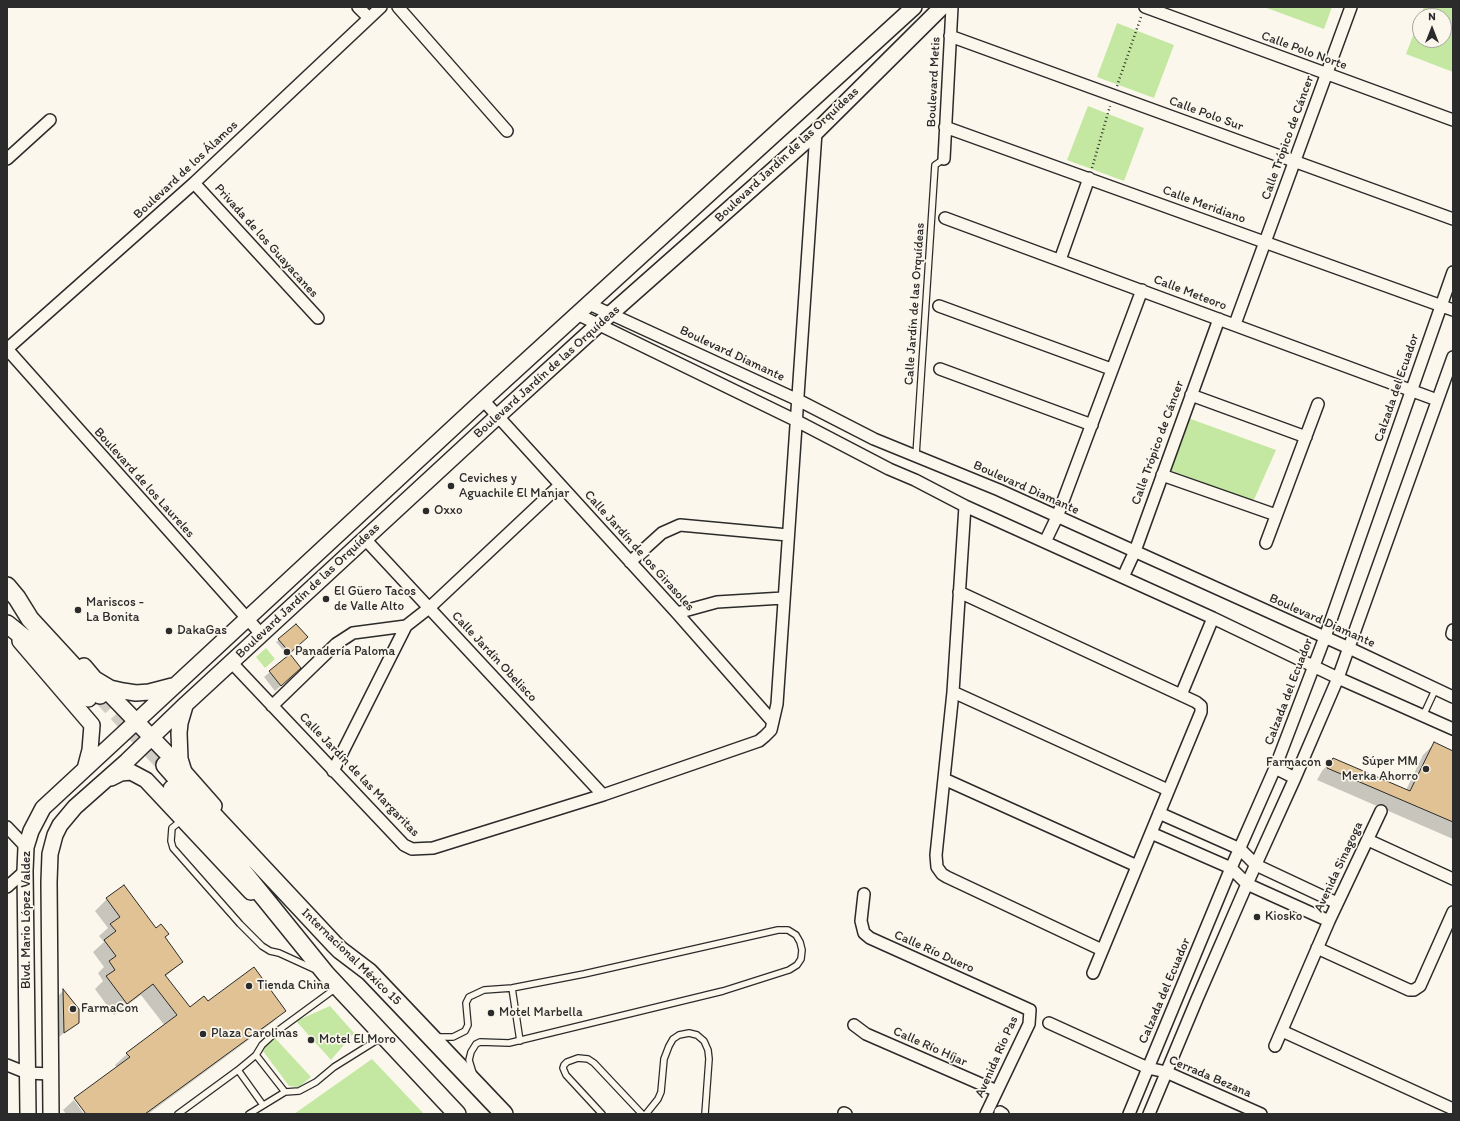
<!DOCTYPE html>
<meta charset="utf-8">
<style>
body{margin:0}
#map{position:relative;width:1460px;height:1121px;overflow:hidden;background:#fbf7ec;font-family:Itim,sans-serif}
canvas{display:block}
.frame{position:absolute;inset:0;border:8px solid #2b2b2b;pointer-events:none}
.north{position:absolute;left:1412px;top:8px;width:40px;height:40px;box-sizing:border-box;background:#fbf7ec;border:1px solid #a8a59f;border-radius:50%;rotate:0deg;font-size:11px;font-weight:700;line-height:16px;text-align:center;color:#2b2b2b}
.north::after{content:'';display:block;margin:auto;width:14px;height:18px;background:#2b2b2b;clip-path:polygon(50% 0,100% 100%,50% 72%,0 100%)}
</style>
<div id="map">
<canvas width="1460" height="1121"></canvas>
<div class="frame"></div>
<div class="north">N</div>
</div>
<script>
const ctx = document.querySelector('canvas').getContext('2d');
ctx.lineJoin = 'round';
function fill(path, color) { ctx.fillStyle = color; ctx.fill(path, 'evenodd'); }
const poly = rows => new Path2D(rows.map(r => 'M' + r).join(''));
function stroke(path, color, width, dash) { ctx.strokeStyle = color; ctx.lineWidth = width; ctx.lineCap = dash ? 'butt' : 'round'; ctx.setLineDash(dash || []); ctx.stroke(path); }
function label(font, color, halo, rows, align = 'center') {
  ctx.font = font + ' Itim,sans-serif'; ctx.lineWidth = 3.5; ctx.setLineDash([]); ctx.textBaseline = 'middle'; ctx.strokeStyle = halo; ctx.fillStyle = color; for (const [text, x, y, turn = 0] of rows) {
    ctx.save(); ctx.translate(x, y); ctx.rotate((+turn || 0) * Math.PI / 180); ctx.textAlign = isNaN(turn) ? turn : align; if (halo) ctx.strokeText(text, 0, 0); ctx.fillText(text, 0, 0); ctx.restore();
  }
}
fill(poly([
 [1264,7,1332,7,1324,29],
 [1424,7,1453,7,1453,72,1406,54,1420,17,1420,40,1444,40,1444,16,1420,16],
 [1117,23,1174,45,1154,98,1097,77],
 [1088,106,1144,128,1124,181,1067,160],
 [1188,418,1276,450,1253,502,1170,470],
 [266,648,275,659,265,668,256,657],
 [330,1006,354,1033,331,1060,296,1021],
 [275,1038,311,1077,299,1087,289,1086,263,1051,266,1045],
 [372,1059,424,1114,294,1114]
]), '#c4e8a2');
fill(poly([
 [279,640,304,640,287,654,276,642],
 [270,672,294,674,275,691,264,677],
 [1434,744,1453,752,1453,839,1317,780,1322,771,1333,759,1406,790,1423,755],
 [124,887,182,962,165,977,189,1008,285,1011,273,1022,148,1114,87,1114,76,1099,74,1099,117,1068,115,1065,127,1054,165,1026,141,995,114,1015,95,989,103,981,98,973,104,967,93,952,104,942,99,936,108,928,95,911,107,899],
 [63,991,78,1022,59,1037,58,996],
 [74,1100,84,1114,66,1114,63,1110]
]), '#0003');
const building = poly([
 [296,624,308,637,290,653,278,639,296,624],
 [290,654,301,668,281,686,269,671,290,654],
 [1434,742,1453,751,1453,822,1327,768,1333,758,1410,791,1434,742],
 [124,885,156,928,161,924,169,934,165,937,183,962,165,975,190,1007,204,996,208,1001,254,967,286,1011,145,1114,86,1114,74,1098,130,1057,126,1053,177,1015,153,984,127,1004,106,976,115,970,109,961,116,956,104,940,116,931,110,924,120,917,106,898,124,885],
 [63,989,79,1009,79,1023,64,1033,63,989]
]);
fill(building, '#e1c294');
stroke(building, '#2b2b2b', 1);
stroke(poly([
 [100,695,165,765]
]), '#d1cec5', 17, [17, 8]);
const lane = poly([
 [916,455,935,165,944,159],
 [1423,716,1436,688],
 [182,820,172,828,171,841,173,848,240,924,262,946,270,951,279,953,314,969],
 [512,988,520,1041],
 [436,1037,453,1037,465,1031,468,1025,466,1003,469,997,484,990,512,988,584,974,778,930,788,930,796,935,800,942,802,950,801,959,797,965,789,970,723,991,509,1043,480,1042,476,1044,471,1052,469,1060,473,1073],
 [256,1055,285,1092],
 [238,1070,263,1105],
 [178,1114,238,1070,256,1055,262,1045,276,1032,336,988],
 [249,1114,285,1092,299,1091,316,1082,334,1067,382,1037],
 [602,1114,566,1075,563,1068,564,1065,567,1062,578,1058,588,1059,594,1063,642,1114],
 [646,1114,658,1099,661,1092,664,1059,669,1046,673,1039,679,1035,689,1033,697,1035,704,1041,708,1050,709,1059,705,1114]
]);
const street = poly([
 [358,7,369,18],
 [398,7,507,131],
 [1145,7,1453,120],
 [950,36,1453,219],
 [945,127,1453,310],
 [7,159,50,120],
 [944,159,952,7],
 [194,183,318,318],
 [945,218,1437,400],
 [1060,260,1089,178],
 [589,304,798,400,874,439,999,490,1349,648,1453,697],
 [939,306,1111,369],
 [577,314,795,420,889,469,915,480,965,506,1213,618,1338,678,1453,729],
 [1235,324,1351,7],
 [7,349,194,183,381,7],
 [7,349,261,634],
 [940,369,1092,425],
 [1191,395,1306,437],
 [483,400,677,613,773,722],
 [1162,475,1276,515],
 [965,506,953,692,936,855,937,867,942,874,947,877,1102,950],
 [364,538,603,795],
 [1045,542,1057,517,1142,290],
 [1266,543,1318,404],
 [630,562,662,533,680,525,788,535],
 [1123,577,1135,551,1219,319],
 [959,592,1196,702,1201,706,1201,712,1093,973],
 [677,613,717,602,783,598],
 [1452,634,1453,630],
 [231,662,404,845,412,849,433,848,603,795,759,741,765,736,771,730,777,704,816,132],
 [953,692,1168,790],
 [1181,695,1213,618],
 [272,706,336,644,353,633,406,626,429,608,560,485],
 [1275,768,1295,778],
 [333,771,406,626],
 [944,779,1137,866],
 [1159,813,1240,849,1256,865,1337,903],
 [7,827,26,847],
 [1151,833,1231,868,1247,884,1329,921],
 [1368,840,1453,879],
 [7,887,25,871],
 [864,894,861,921,864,933,870,938,1030,1010,1029,1024,986,1114],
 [1317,948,1409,990,1414,990,1420,986,1453,912],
 [1049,1023,1148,1068,1166,1072,1261,1114],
 [854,1025,866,1034,997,1091],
 [1282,1031,1453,1109],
 [1275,1046,1329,921,1381,811],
 [7,1065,27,1073,51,1074],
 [1000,1112,1003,1114],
 [844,1113,846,1114],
 [1129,1114,1231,868,1275,768,1325,637,1453,272],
 [1149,1114,1197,999,1247,884,1295,778,1338,678,1453,357]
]);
const secondary = poly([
 [20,641,92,725,90,750,85,769],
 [84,666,95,679,110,688,123,691,136,693,149,692,172,686],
 [102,686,184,771],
 [185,706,180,723,179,733,180,759,184,772,214,806],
 [111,778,121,773,131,772,146,780,251,892],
 [28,1114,25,871,26,847,31,831,43,808,483,400,914,7],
 [51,1114,49,882,50,854,55,835,60,825,75,807,127,761,186,704,498,416,599,324,816,132,942,7]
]);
const primary = poly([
 [7,586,17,598,30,619,100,695],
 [7,624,37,648,88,698],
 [165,765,189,792,204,805,334,944,340,950,369,972,504,1114],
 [172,789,232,858,326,974,457,1114]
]);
stroke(lane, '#2b2b2b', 8);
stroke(street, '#2b2b2b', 14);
stroke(secondary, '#2b2b2b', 18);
stroke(primary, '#2b2b2b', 20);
stroke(poly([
 [1117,86,1141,17],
 [1092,168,1110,106]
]), '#2b2b2b', 2.5, [1, 3]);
stroke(lane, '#fbf7ec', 5.5);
stroke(street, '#fbf7ec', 11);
stroke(secondary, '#fbf7ec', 15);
stroke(primary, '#fbf7ec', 17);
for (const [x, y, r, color] of [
 [451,486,4,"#2b2b2b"],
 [426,511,4,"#2b2b2b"],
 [326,599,4,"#2b2b2b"],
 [78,610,4,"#2b2b2b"],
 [169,631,4,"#2b2b2b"],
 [287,652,4,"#2b2b2b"],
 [1329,763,4,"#2b2b2b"],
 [1426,769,4,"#2b2b2b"],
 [1257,917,4,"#2b2b2b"],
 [249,986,4,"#2b2b2b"],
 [73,1009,4,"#2b2b2b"],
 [491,1013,4,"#2b2b2b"],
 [203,1034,4,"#2b2b2b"],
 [311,1040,4,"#2b2b2b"]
]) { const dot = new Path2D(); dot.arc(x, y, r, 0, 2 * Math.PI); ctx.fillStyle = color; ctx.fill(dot); stroke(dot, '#fbf7ec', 1.5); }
label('13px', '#2b2b2b', '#fbf7ec', [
 ["Calle Polo Norte",1304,51,20],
 ["Boulevard Metis",934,82,-87],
 ["Calle Polo Sur",1206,114,20],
 ["Calle Trópico de Cáncer",1288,138,-70],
 ["Boulevard Jardín de las Orquídeas",787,155,-43],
 ["Boulevard de los Álamos",186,170,-43],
 ["Calle Meridiano",1204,205,20],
 ["Privada de los Guayacanes",266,241,48],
 ["Calle Meteoro",1190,293,21],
 ["Calle Jardín de las Orquídeas",915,304,-86],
 ["Boulevard Diamante",732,354,25],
 ["Boulevard Jardín de las Orquídeas",547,372,-42],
 ["Calzada del Ecuador",1397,388,-71],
 ["Calle Trópico de Cáncer",1158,443,-70],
 ["Boulevard de los Laureles",144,483,48],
 ["Boulevard Diamante",1026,488,24],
 ["Calle Jardín de los Girasoles",639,551,48],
 ["Boulevard Jardín de las Orquídeas",308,591,-43],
 ["Boulevard Diamante",1322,621,24],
 ["Calle Jardín Obelisco",494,657,47],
 ["Calzada del Ecuador",1289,692,-69],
 ["Calle Jardín de las Margaritas",359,775,46],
 ["Avenida Sinagoga",1339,867,-65],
 ["Blvd. Mario López Valdez",27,920,-90],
 ["Calle Río Duero",934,952,24],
 ["Internacional México 15",351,957,44],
 ["Calzada del Ecuador",1165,991,-67],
 ["Calle Río Híjar",930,1047,24],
 ["Avenida Río Pas",997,1057,-66],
 ["Cerrada Bezana",1210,1077,23]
]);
label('13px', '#2b2b2b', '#fbf7ec', [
 ["Ceviches y",459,479],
 ["Aguachile El Manjar",459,494],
 ["Oxxo",434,511],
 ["El Güero Tacos",334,592],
 ["de Valle Alto",334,607],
 ["Mariscos -",86,603],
 ["La Bonita",86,618],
 ["DakaGas",177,631],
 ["Panadería Paloma",295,652],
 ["Súper MM",1418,762,"right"],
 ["Merka Ahorro",1418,777,"right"],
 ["Farmacon",1321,763,"right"],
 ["Kiosko",1265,917],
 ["Tienda China",257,986],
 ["FarmaCon",81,1009],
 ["Motel Marbella",499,1013],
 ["Plaza Carolinas",211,1034],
 ["Motel El Moro",319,1040]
], 'left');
</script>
